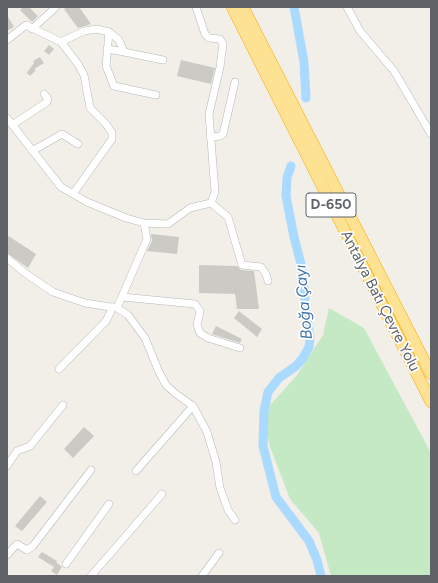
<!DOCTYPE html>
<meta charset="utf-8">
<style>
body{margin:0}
#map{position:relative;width:438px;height:583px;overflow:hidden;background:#f1efe8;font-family:Figtree,sans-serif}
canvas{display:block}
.frame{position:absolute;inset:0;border:8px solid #5f6368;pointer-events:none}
</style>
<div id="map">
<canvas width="438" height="583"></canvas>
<div class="frame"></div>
</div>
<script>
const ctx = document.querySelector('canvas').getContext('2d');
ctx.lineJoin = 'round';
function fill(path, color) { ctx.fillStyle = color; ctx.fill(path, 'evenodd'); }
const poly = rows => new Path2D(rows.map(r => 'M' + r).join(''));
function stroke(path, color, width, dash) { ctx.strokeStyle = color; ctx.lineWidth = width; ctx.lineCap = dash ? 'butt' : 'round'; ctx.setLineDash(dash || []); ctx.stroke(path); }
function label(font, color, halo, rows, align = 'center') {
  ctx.font = font + ' Figtree,sans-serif'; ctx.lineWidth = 3.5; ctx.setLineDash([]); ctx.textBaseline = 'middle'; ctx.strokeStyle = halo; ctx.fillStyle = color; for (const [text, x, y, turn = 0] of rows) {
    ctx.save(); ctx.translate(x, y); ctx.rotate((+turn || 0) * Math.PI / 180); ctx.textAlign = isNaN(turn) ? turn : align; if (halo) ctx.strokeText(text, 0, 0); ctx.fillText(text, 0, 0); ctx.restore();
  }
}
fill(poly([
 [329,308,364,328,431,453,431,576,331,576,319,533,290,499,269,444,264,412,297,375,323,335]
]), '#c5e8c5');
stroke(poly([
 [294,7,304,62,306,98],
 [291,166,287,178,286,196,294,237,303,272,305,301,310,339,309,347,303,358,296,366,279,378,268,392,264,411,263,446,276,497,309,541,317,560,321,576]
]), '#aadaff', 9);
fill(poly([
 [23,7,29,7,38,16,32,22,20,10],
 [67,7,79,7,91,24,78,28,64,9],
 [7,15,14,27,7,31],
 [49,45,54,49,49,55,44,51],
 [40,57,44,63,34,69,36,70,30,76,27,73,25,75,34,63,33,61],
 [181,60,215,68,211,84,177,76],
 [151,234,179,237,177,254,147,251,152,241],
 [7,235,36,254,28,268,7,253],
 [199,265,237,266,241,270,254,271,259,309,237,309,235,294,199,293],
 [239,311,262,329,257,337,234,318],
 [216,326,242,339,240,343,212,334],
 [84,427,94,436,73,458,64,449],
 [40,496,47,502,22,531,15,526],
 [42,552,57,561,56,562,62,567,57,575,51,571,54,567,38,557]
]), '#cccac5');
const minor = poly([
 [347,7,360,31,394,71,431,134],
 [32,29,56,7],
 [7,40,26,25,61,42,84,31,97,29,109,32,106,66,114,86,156,95],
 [61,42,78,64,84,75,90,108,106,124,112,133,112,139,73,194],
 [107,49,124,52,119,40,109,32],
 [124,52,163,60],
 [7,118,61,187,87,202,126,218,144,223,168,224,190,208,211,203,215,192,209,114,220,67,223,44,220,39,209,38,205,34,196,7],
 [12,125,47,102,48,99,44,94],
 [210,137,220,136,223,134,235,82],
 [32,151,62,134,78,144],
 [211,203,228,217,242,265,261,267,266,274,268,281],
 [7,258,25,273,53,292,85,303,117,308,128,315,145,338,159,372,166,385,176,394,193,406,207,432,216,462,220,488,228,510,235,520],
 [122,297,195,304,200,311,197,325,200,333,208,338,240,348],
 [117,308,147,239,144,223],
 [59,369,106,321,113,307],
 [7,466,17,451,30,446,63,405],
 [136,471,193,406],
 [7,555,17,544,27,550,33,546,91,470],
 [66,564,109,504],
 [91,576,162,494],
 [202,576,219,553]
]);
const highway = poly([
 [232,7,431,402],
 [243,7,431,374]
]);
stroke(minor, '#b5b8bc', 8);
stroke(highway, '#f9ab00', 12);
stroke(minor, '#fff', 7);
stroke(highway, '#fde293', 11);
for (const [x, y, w] of [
 [331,205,50]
]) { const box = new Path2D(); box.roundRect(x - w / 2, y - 12, w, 24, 3); ctx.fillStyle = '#fff'; ctx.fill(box); stroke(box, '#5f6368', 1); }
label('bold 14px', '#5f6368', null, [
 ["D-650",331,205]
]);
label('15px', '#5f6368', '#fff', [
 ["Antalya Batı Çevre Yolu",380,301,63]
]);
label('italic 16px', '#4174aa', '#fff', [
 ["Boğa Çayı",304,302,-95]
]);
</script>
